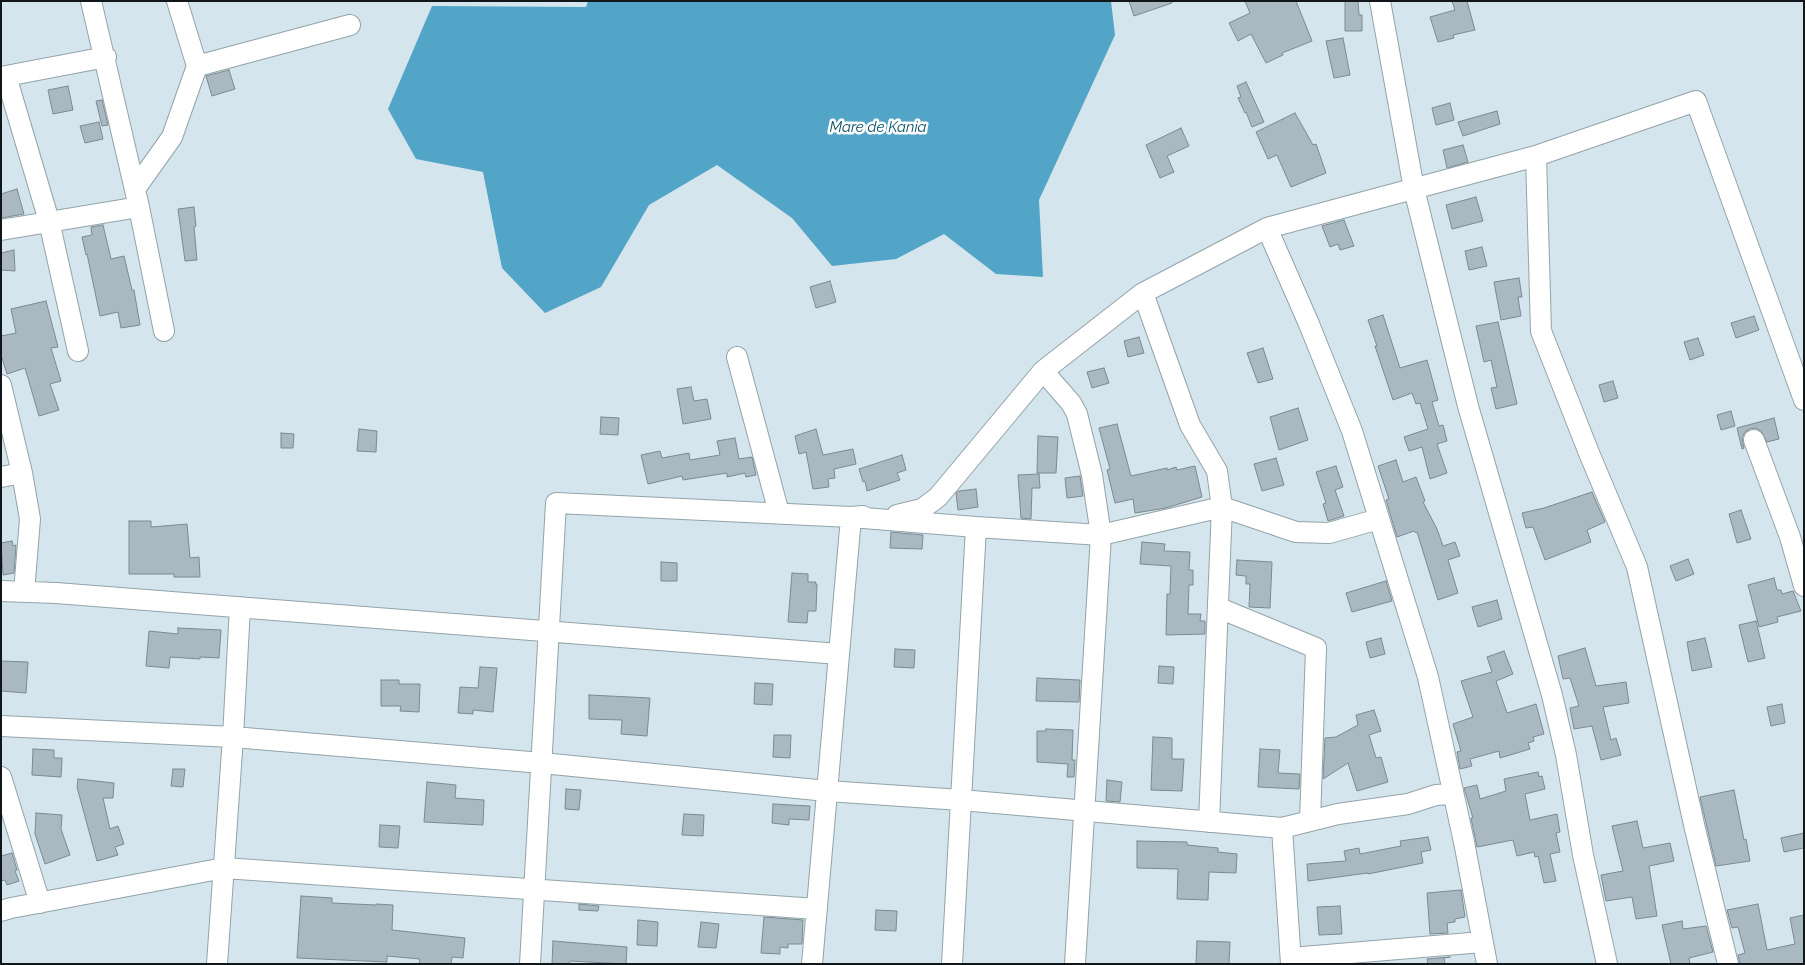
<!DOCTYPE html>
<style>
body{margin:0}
#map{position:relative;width:1805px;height:965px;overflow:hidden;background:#d5e5ed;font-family:Raleway,sans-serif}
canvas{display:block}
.frame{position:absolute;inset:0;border:2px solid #101619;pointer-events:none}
</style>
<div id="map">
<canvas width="1805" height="965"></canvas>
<div class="frame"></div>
</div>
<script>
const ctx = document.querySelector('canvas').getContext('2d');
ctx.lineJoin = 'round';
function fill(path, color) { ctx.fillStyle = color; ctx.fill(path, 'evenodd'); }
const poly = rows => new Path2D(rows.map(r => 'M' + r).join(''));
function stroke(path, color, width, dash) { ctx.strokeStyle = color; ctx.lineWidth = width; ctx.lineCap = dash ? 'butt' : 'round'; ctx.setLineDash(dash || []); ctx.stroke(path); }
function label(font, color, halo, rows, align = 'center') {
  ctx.font = font + ' Raleway,sans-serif'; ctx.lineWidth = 5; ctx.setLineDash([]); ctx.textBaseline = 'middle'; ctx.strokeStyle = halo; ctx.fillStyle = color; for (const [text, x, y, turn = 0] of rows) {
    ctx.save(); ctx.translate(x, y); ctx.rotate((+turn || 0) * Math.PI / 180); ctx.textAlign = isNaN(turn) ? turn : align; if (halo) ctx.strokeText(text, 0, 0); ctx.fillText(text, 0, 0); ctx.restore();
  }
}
fill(poly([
 [588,1,1111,1,1115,35,1039,200,1043,277,996,274,944,234,896,259,832,266,792,218,717,165,649,205,601,287,545,313,502,268,483,172,416,159,388,109,432,6,586,7]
]), '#52a5c6');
const building = poly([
 [1129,1,1172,1,1172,3,1134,16,1129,1],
 [1245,1,1296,1,1312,41,1282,53,1283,55,1266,63,1251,34,1238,41,1229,23,1250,13,1245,1],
 [1345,1,1358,1,1359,15,1362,15,1362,31,1345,31,1345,1],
 [1452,1,1467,1,1475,30,1453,35,1454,38,1438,42,1430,17,1455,10,1452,1],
 [1343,38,1350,75,1334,78,1326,41,1343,38],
 [229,70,235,89,212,96,206,76,229,70],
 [1246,82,1264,122,1252,127,1246,112,1245,113,1238,98,1241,97,1237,86,1246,82],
 [68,86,73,110,53,114,48,90,68,86],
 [102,100,108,125,102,126,96,101,102,100],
 [1450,103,1454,120,1436,125,1432,108,1450,103],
 [1497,111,1500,124,1463,136,1458,122,1497,111],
 [1295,113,1313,145,1316,144,1326,173,1291,187,1277,155,1268,159,1256,132,1295,113],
 [99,122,103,139,85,143,80,126,99,122],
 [1181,128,1189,146,1167,156,1174,172,1160,178,1146,145,1181,128],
 [1463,145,1468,162,1447,168,1443,150,1463,145],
 [17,189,24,214,1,218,1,194,17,189],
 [1476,197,1483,221,1452,229,1446,205,1476,197],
 [194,207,196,226,194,227,197,260,185,261,178,209,194,207],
 [1344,220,1354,246,1340,250,1338,244,1330,247,1322,226,1344,220],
 [103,225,111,259,124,256,132,290,134,290,140,325,121,328,118,312,100,316,87,254,86,255,82,237,92,235,91,227,103,225],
 [1482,247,1487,266,1469,270,1465,251,1482,247],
 [14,250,15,271,1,270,1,253,14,250],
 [1519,278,1522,297,1518,297,1521,316,1501,320,1494,282,1519,278],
 [830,281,836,302,816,308,810,287,830,281],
 [46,301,58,347,51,348,61,381,50,384,59,410,39,416,25,368,7,374,1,355,1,336,16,333,11,309,46,301],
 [1383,315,1400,368,1427,360,1438,400,1432,402,1439,426,1443,425,1447,441,1437,444,1447,473,1430,479,1422,447,1409,451,1404,437,1428,429,1420,403,1416,404,1412,393,1393,400,1375,346,1377,346,1368,320,1383,315],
 [1754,316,1759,330,1736,338,1731,323,1754,316],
 [1498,322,1517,404,1496,409,1491,388,1497,387,1491,360,1484,362,1476,326,1498,322],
 [1139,337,1144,353,1128,357,1124,341,1139,337],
 [1698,338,1704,355,1690,360,1684,342,1698,338],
 [1263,348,1273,379,1258,383,1247,353,1263,348],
 [1104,368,1109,383,1092,388,1087,372,1104,368],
 [1613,381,1618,398,1604,402,1599,385,1613,381],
 [691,387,694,401,707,399,711,419,683,424,677,389,691,387],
 [1298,408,1308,440,1279,450,1270,417,1298,408],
 [1731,411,1735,426,1721,430,1717,415,1731,411],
 [601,417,619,418,618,435,600,434,601,417],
 [1774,418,1779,439,1767,442,1761,431,1756,428,1750,429,1745,432,1742,438,1744,448,1742,449,1737,428,1774,418],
 [1117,424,1131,476,1167,468,1167,470,1176,467,1177,470,1195,466,1202,497,1166,508,1135,513,1133,499,1115,503,1107,470,1110,469,1099,428,1117,424],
 [359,429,377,431,376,452,357,451,359,429],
 [816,429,823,455,853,449,856,464,834,469,835,478,828,479,829,487,813,489,806,452,799,454,795,436,816,429],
 [281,433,294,434,293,448,281,448,281,433],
 [1038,436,1058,437,1056,473,1037,473,1038,436],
 [735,438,739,459,752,457,756,475,746,477,745,473,727,477,727,473,683,480,682,476,648,484,641,455,660,451,662,458,689,453,690,460,720,455,717,441,735,438],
 [902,455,906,470,897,473,900,480,867,491,865,481,863,482,859,469,902,455],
 [1276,458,1284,485,1262,491,1254,464,1276,458],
 [1396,460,1403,482,1416,477,1425,501,1423,502,1437,529,1443,546,1455,542,1460,556,1448,560,1458,593,1438,600,1417,532,1416,533,1414,531,1397,537,1386,500,1389,499,1378,466,1396,460],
 [1336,466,1343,487,1335,490,1344,516,1328,521,1323,504,1326,503,1316,472,1336,466],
 [1039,474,1040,488,1032,488,1031,519,1021,518,1018,475,1039,474],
 [1080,476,1083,496,1067,498,1065,478,1080,476],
 [976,489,978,507,958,510,956,493,959,491,976,489],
 [1592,492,1605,522,1587,530,1591,542,1545,560,1533,527,1526,528,1522,513,1544,508,1592,492],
 [1741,510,1751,539,1737,543,1729,514,1741,510],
 [129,521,151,521,151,527,187,524,190,558,199,557,200,577,174,577,174,574,129,574,129,521],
 [891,532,923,535,922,549,890,548,891,532],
 [12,541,13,546,16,545,14,573,3,575,1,543,12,541],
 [1142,542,1165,544,1164,551,1190,552,1189,570,1193,570,1193,585,1189,585,1188,614,1201,614,1200,621,1205,621,1205,634,1166,635,1167,594,1170,594,1171,566,1140,564,1142,542],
 [1688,559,1694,574,1676,581,1670,566,1688,559],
 [1237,560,1272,562,1270,608,1249,607,1250,584,1246,584,1246,576,1236,575,1237,560],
 [661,562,677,563,677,581,661,581,661,562],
 [792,573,808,574,808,582,816,582,815,584,817,584,816,611,808,611,807,623,788,622,792,573],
 [1774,578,1777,590,1781,590,1782,594,1793,591,1801,611,1777,617,1778,622,1759,627,1748,585,1774,578],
 [1386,581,1392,601,1352,612,1346,593,1386,581],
 [1497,600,1502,619,1478,627,1472,607,1497,600],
 [1756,621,1765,658,1748,662,1739,625,1756,621],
 [178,628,221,630,219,658,200,657,200,659,170,657,169,668,146,666,149,631,178,634,178,628],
 [1381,638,1385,654,1370,658,1366,642,1381,638],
 [1705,638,1712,667,1692,671,1687,642,1705,638],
 [1585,648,1596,686,1626,682,1629,703,1603,707,1611,740,1616,738,1621,755,1601,760,1592,726,1574,729,1570,708,1579,706,1570,678,1563,679,1558,656,1585,648],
 [895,649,915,650,914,668,894,667,895,649],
 [1504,651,1513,674,1496,681,1507,713,1536,704,1544,734,1533,737,1534,741,1528,743,1530,749,1500,758,1499,751,1470,759,1472,766,1460,769,1457,752,1461,751,1453,724,1473,717,1461,681,1492,672,1487,657,1504,651],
 [1,661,28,662,26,693,1,691,1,661],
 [1159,666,1174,667,1173,684,1158,683,1159,666],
 [480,667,497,668,493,712,473,710,473,714,458,713,460,687,478,688,480,667],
 [1037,678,1080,680,1079,702,1036,701,1037,678],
 [381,680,399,680,399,684,420,684,419,712,400,711,401,706,381,706,381,680],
 [755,683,773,684,772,705,754,704,755,683],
 [589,695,650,698,647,736,621,734,622,720,589,719,589,695],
 [1782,704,1785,723,1771,726,1767,707,1782,704],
 [1374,710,1381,731,1369,735,1376,758,1381,757,1388,782,1357,791,1348,763,1323,779,1325,738,1336,737,1358,725,1356,715,1374,710],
 [1046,729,1073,730,1072,760,1075,760,1074,777,1067,777,1068,764,1037,762,1037,731,1046,731,1046,729],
 [774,735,791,735,790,758,773,757,774,735],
 [1153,737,1172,738,1172,759,1184,759,1182,791,1151,790,1153,737],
 [33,749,54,750,54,758,62,758,61,777,32,775,33,749],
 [1260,749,1280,750,1278,773,1300,774,1299,789,1258,787,1260,749],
 [173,769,185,769,183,787,171,786,173,769],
 [1538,772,1539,777,1542,776,1545,789,1525,794,1530,820,1557,814,1560,832,1556,833,1560,852,1550,854,1556,881,1544,883,1538,856,1535,857,1534,852,1517,856,1513,840,1477,847,1471,818,1473,818,1464,788,1477,785,1480,799,1506,791,1504,779,1538,772],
 [78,779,114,783,113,798,103,798,110,829,118,826,124,844,115,847,118,855,97,861,77,787,78,779],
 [1107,780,1122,782,1120,802,1106,801,1107,780],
 [427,782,456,785,455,798,484,800,483,825,424,822,427,782],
 [566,789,581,790,579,810,565,809,566,789],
 [1734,790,1744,840,1746,839,1750,861,1716,866,1700,797,1734,790],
 [773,804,810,806,809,820,789,819,789,825,772,823,773,804],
 [36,813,62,815,61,829,70,855,45,864,35,834,36,813],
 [684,814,704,815,703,836,682,835,684,814],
 [1637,821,1643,848,1670,843,1674,861,1649,866,1657,916,1636,919,1632,897,1606,901,1601,875,1623,871,1612,826,1637,821],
 [380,825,400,826,398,848,379,847,380,825],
 [1804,833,1804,848,1784,852,1781,838,1804,833],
 [1428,837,1431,850,1421,852,1423,863,1368,874,1368,873,1308,881,1307,864,1346,861,1344,851,1359,848,1360,854,1401,846,1400,841,1428,837],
 [1137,841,1187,842,1187,845,1218,848,1218,852,1237,854,1236,873,1209,872,1208,900,1177,899,1178,869,1137,868,1137,841],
 [12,853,17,870,15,871,19,881,7,885,5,880,1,881,1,856,12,853],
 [1461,890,1465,917,1455,919,1455,922,1447,923,1448,933,1430,934,1427,893,1461,890],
 [301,896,332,898,332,903,376,905,376,904,393,905,392,930,465,938,463,958,452,957,451,964,419,964,420,959,387,956,387,962,297,958,301,896],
 [579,904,599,906,598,911,579,910,579,904],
 [1758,904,1767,950,1795,944,1790,918,1804,915,1804,964,1740,964,1738,955,1745,953,1738,927,1732,928,1727,910,1758,904],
 [1340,906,1342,934,1319,935,1317,907,1340,906],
 [876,910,897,911,896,931,875,930,876,910],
 [764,917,803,920,802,944,788,944,788,948,780,947,780,954,761,953,764,917],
 [638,920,658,922,657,946,637,945,638,920],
 [1682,921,1683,929,1706,926,1713,952,1689,958,1690,964,1671,964,1662,925,1682,921],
 [701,922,719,924,716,948,698,947,701,922],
 [553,941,627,947,626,964,570,961,569,964,552,964,553,941],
 [1197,941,1230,942,1229,964,1196,964,1197,941],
 [1450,957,1444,958,1445,964,1428,964,1427,959,1450,957]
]);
fill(building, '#aab9c1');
stroke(building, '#7b8a91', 1);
const minor = poly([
 [91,1,139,207,164,331],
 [177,1,197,66],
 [1380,1,1414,189,1468,406,1552,695,1566,755,1583,855,1607,964],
 [6,76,49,221,78,351],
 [1,77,106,57],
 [1536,156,1541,331,1589,453,1637,567,1695,829,1728,964],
 [135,189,172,137,197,66,350,25],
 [1,230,139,207],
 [1143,293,1190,425,1217,471,1222,507,1209,822],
 [737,357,779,513],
 [1,385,22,473,30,519,24,592],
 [1754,440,1790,537,1804,586],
 [1,477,22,473],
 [897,515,922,509,938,497,1043,371],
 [1,591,56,593,839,654],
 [1219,608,1316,648,1310,821],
 [1,726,233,737,542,763,827,791,961,800,1282,828,1338,814,1408,804,1436,795,1453,794],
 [1,777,40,903],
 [1282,828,1291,964],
 [1,911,11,908,224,868,817,909],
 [1291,958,1482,942],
 [217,964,233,737,240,607],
 [530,964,556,503,851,517,976,527,1101,535,1222,507,1296,532,1329,533,1379,519],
 [812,964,851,517,863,516],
 [952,964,976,527],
 [1075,964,1101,535,1092,475,1077,414,1071,403,1043,371,1143,293,1267,228],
 [1487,964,1464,842,1428,677,1352,431,1309,324,1267,228,1536,156,1696,101,1804,400]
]);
stroke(minor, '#93a3aa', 22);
stroke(minor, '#fff', 20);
label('italic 15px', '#064f66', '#fff', [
 ["Mare de Kania",878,127]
]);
</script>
